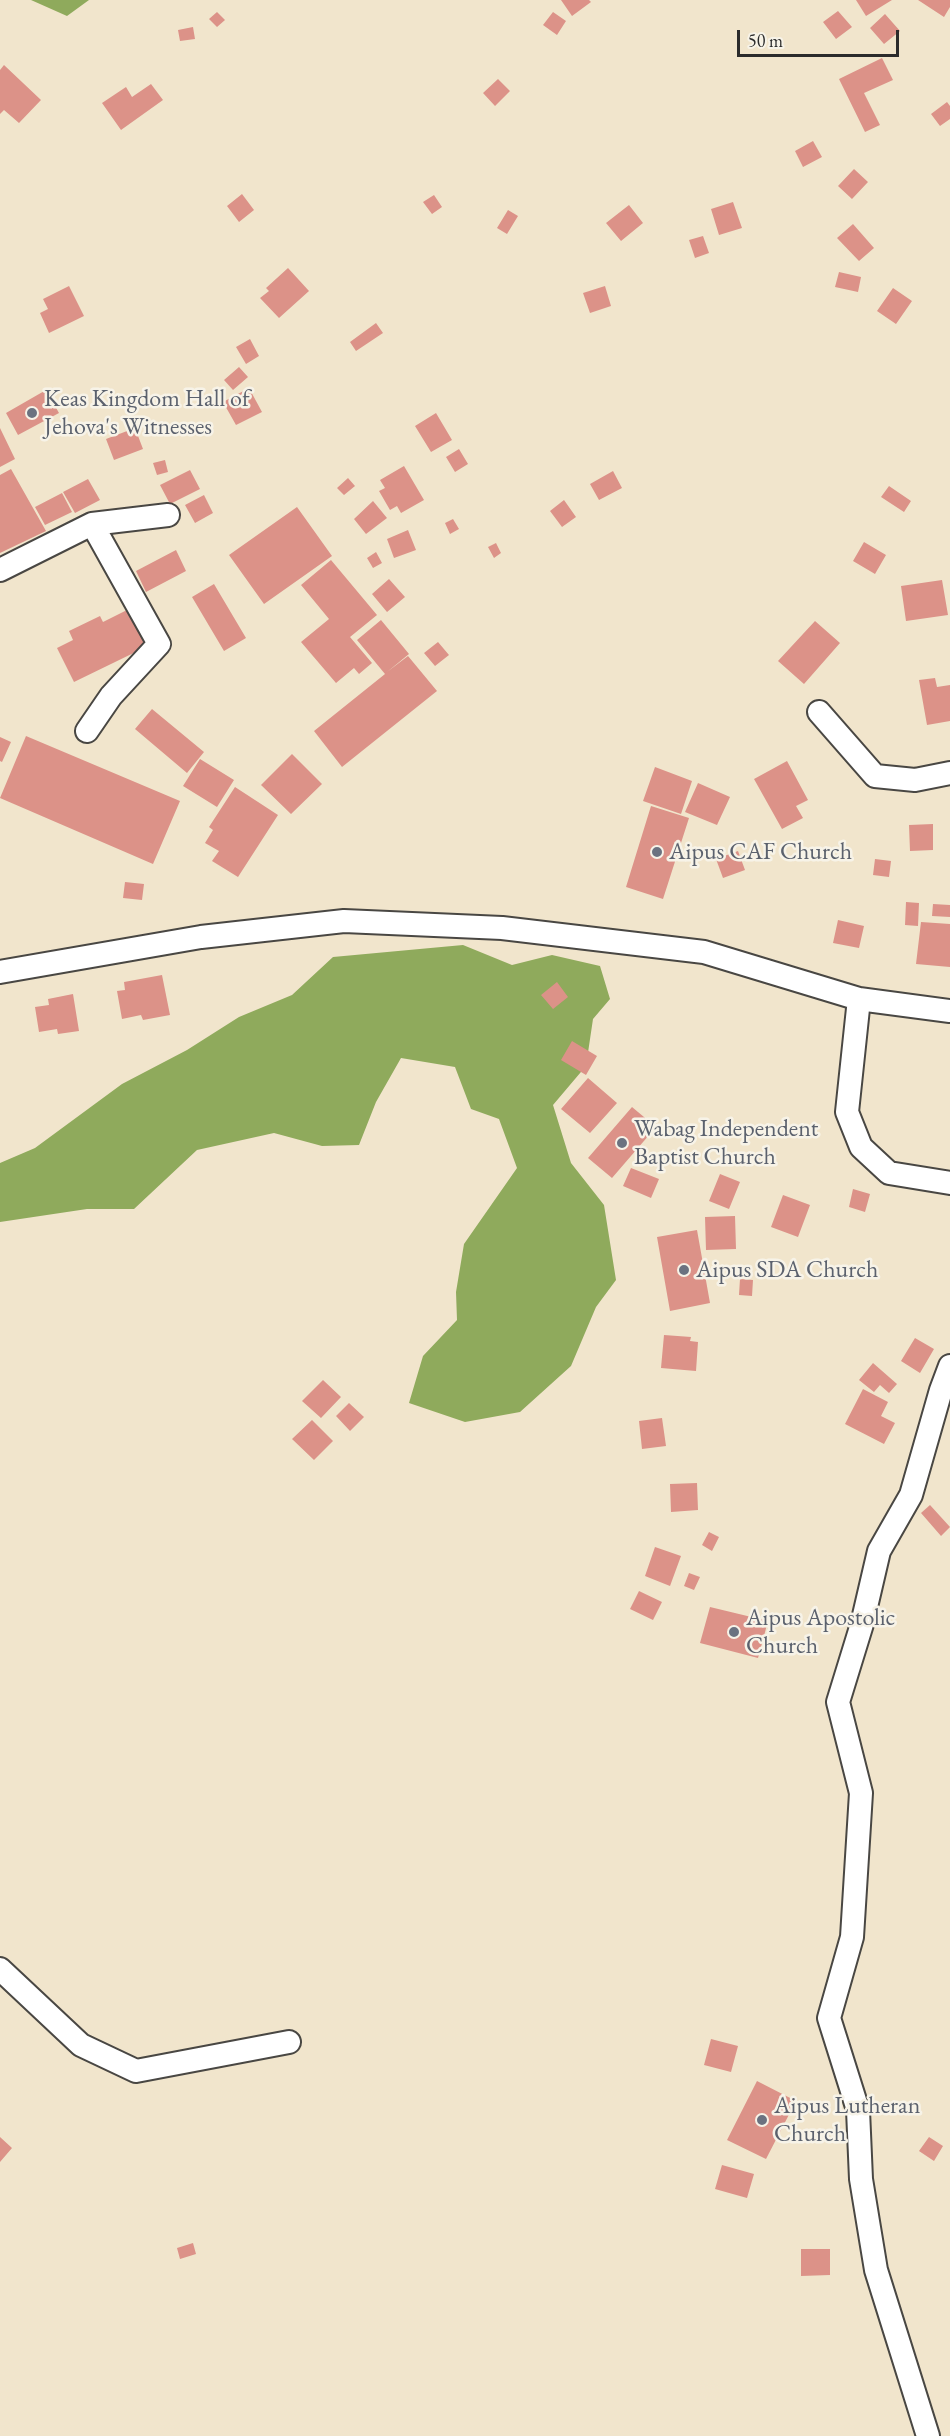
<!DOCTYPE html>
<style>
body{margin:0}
#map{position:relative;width:950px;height:2436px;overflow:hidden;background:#f1e5cc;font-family:"EB Garamond",serif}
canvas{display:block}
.scale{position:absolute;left:737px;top:30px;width:162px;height:27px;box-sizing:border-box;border:3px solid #2b2b2b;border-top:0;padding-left:8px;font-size:18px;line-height:21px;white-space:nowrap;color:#2b2b2b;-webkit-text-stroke:4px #f7f3e8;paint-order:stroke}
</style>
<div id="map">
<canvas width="950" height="2436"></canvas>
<div class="scale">50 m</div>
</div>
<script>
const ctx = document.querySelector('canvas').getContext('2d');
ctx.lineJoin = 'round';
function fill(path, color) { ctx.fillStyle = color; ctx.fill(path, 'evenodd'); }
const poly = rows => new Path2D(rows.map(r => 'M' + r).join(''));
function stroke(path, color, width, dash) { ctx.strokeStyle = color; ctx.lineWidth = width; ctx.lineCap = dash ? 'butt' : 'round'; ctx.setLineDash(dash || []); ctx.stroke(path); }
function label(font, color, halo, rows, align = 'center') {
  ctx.font = font + ' "EB Garamond",serif'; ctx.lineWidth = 5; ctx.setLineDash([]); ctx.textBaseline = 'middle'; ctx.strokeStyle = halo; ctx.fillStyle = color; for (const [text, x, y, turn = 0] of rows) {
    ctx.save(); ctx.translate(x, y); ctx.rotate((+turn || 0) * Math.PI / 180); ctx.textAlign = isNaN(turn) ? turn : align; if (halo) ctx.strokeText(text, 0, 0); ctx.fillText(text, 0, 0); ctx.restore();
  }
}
fill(poly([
 [31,0,89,0,67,16],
 [463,945,512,965,552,955,600,966,610,999,593,1019,586,1066,553,1105,571,1163,604,1205,616,1280,596,1307,571,1366,520,1412,465,1422,409,1403,423,1356,457,1320,456,1292,464,1244,517,1168,499,1119,471,1109,455,1067,401,1058,376,1102,359,1145,322,1146,274,1133,197,1150,134,1209,87,1209,0,1222,0,1163,35,1148,122,1084,187,1050,239,1017,292,995,333,957]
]), '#8faa5c');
fill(poly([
 [561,0,589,0,591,2,572,16],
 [856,0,892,0,866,16],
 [918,0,950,0,950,7,944,17],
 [838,11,852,27,836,39,823,22],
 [217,12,225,20,217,27,209,19],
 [553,12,566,21,557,35,543,25],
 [885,14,900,31,884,44,870,28],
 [193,27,195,39,180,41,178,30],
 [882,58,893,80,864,93,880,125,865,132,839,79],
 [4,65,41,100,19,123,4,110,0,114,0,70],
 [498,79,510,91,495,106,483,93],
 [151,84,163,100,121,130,102,103,126,87,132,97],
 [947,102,950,106,950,119,940,126,931,114],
 [813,141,822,157,803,167,795,151],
 [854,169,868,182,852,199,838,186],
 [242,194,254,210,239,222,227,206],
 [434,195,442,207,432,214,423,202],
 [733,202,742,228,719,235,711,209],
 [629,205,643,223,621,241,606,223],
 [508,210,518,216,507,234,497,228],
 [853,224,874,248,859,261,837,238],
 [703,236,709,253,695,258,689,240],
 [288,268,309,291,279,318,260,298,269,291,266,288],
 [839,272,861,277,858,292,835,287],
 [69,286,84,316,49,333,40,313,48,309,43,299],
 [605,286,611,306,590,313,583,293],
 [893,288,912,301,896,324,877,311],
 [376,323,383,333,356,351,350,342],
 [250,339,259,356,246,364,236,347],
 [239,367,248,377,233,390,224,380],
 [249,388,262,412,236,425,223,402],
 [46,390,59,413,18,435,6,413],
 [436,413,452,440,431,452,415,426],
 [0,428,15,459,0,467],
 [135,428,143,449,114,460,106,439],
 [459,449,468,464,455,472,446,457],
 [165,460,168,472,157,475,153,463],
 [404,466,424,500,401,513,397,506,390,510,379,491,385,488,380,480],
 [11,469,46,531,0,553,0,475],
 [190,470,200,489,170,504,160,485],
 [613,471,622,488,599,500,590,484],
 [348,478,355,486,344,495,337,488],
 [88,479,100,500,75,513,63,492],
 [889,486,911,501,904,512,881,497],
 [62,493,72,512,45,525,35,507],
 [204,495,213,513,195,523,185,505],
 [564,500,576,517,562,527,550,511],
 [373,501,387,518,366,534,354,519],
 [297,507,332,556,264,604,229,555],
 [453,519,459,529,450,534,445,523],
 [408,530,416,550,394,558,387,539],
 [864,542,886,555,875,574,853,561],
 [496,543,501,553,494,558,488,547],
 [176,550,186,571,146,592,136,571],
 [376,552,382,563,373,568,367,558],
 [331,560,377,615,350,637,372,663,359,674,354,668,336,683,301,642,329,619,301,585],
 [389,579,405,597,387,612,372,594],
 [942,580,948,615,906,621,901,586],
 [214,584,246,638,224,651,192,597],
 [131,608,150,645,74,682,57,648,73,640,69,631,100,616,103,622],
 [381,620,409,654,387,672,408,656,437,691,342,767,314,731,385,674,357,640],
 [815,621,840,643,804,684,778,661],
 [438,642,449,655,435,666,424,653],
 [935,678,937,687,950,685,950,721,927,725,919,680],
 [152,709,204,752,187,773,135,729],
 [26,736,180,801,153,864,0,798],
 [0,737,11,742,2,762,0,761],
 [292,754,322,784,291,814,261,785],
 [200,759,234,780,217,807,183,786],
 [787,761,808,800,796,806,803,818,782,829,754,779],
 [655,767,692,781,681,814,643,801],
 [698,783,730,797,717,825,685,812],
 [235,787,278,815,238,877,212,861,219,851,205,843,213,830,209,827],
 [651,806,689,818,663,899,626,887],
 [933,824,933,850,910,851,909,825],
 [738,851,745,870,723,878,716,859],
 [875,859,891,861,889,877,873,875],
 [125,882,144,884,142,900,123,898],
 [906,902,919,903,918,926,905,925],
 [933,904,950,905,950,917,932,916],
 [838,920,864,926,859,948,833,943],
 [921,922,950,924,950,967,916,964],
 [162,975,170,1015,143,1020,141,1015,122,1019,117,991,125,990,124,982],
 [557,982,568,997,553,1009,541,995],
 [73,994,79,1031,58,1034,57,1029,39,1032,35,1007,49,1005,48,999],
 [572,1041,597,1056,586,1075,561,1060],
 [588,1078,617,1103,590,1133,561,1109],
 [632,1107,656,1127,612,1178,588,1158],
 [631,1168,659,1179,651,1198,623,1186],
 [720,1174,740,1182,729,1209,709,1201],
 [853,1189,870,1194,865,1212,849,1207],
 [783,1195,810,1205,798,1237,771,1227],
 [735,1216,736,1249,706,1250,705,1217],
 [697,1230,710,1303,670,1311,657,1237],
 [740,1279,753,1280,752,1296,739,1295],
 [664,1335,691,1337,690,1341,698,1342,696,1371,661,1368],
 [915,1338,934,1349,920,1373,901,1361],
 [873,1363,897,1384,889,1393,880,1385,874,1392,859,1380],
 [323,1380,341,1397,321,1418,302,1401],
 [863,1389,888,1402,881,1416,895,1423,884,1444,845,1424],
 [349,1403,364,1417,350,1431,336,1416],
 [662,1418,666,1446,642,1449,639,1421],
 [312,1420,333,1441,314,1460,292,1439],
 [697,1483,698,1510,671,1512,670,1484],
 [930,1505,950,1527,941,1536,921,1513],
 [709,1532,719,1537,712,1551,702,1545],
 [655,1547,681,1556,670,1586,645,1576],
 [689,1573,700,1577,694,1590,684,1586],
 [639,1591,662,1602,653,1620,630,1609],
 [710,1607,768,1621,758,1658,700,1643],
 [711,2039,738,2046,731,2072,704,2065],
 [757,2081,796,2101,766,2159,727,2140],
 [0,2137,12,2148,0,2162],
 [929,2137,943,2146,934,2161,919,2151],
 [722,2165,754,2174,747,2198,715,2189],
 [193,2243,196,2254,180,2259,177,2248],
 [801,2249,830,2249,830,2275,801,2276]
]), '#dc9288');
const minor = poly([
 [0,570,92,524,168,515],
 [819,712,875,776,915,780,950,773],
 [87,731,111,696,159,644,92,524],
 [0,972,201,937,344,921,502,928,704,952,859,999,950,1011],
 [859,999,847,1112,861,1147,889,1173,950,1183],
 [0,1969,81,2045,136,2071,289,2042],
 [928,2436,876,2270,861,2179,858,2110,829,2018,852,1937,861,1793,838,1702,862,1624,879,1551,911,1495,941,1390,950,1366]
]);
stroke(minor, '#494743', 26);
stroke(minor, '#fff', 22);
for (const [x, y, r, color] of [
 [32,413,6,"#6b7280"],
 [657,852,6,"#6b7280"],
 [622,1143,6,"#6b7280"],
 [684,1270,6,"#6b7280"],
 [734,1632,6,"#6b7280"],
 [762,2120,6,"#6b7280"]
]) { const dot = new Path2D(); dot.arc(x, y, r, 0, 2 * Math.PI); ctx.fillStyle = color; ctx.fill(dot); stroke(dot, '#f7f3e8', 2); }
label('24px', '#5b616d', '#f7f3e8', [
 ["Keas Kingdom Hall of",44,399],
 ["Jehova's Witnesses",44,427],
 ["Aipus CAF Church",669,852],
 ["Wabag Independent",634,1129],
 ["Baptist Church",634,1157],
 ["Aipus SDA Church",696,1270],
 ["Aipus Apostolic",746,1618],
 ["Church",746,1646],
 ["Aipus Lutheran",774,2106],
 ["Church",774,2134]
], 'left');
</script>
